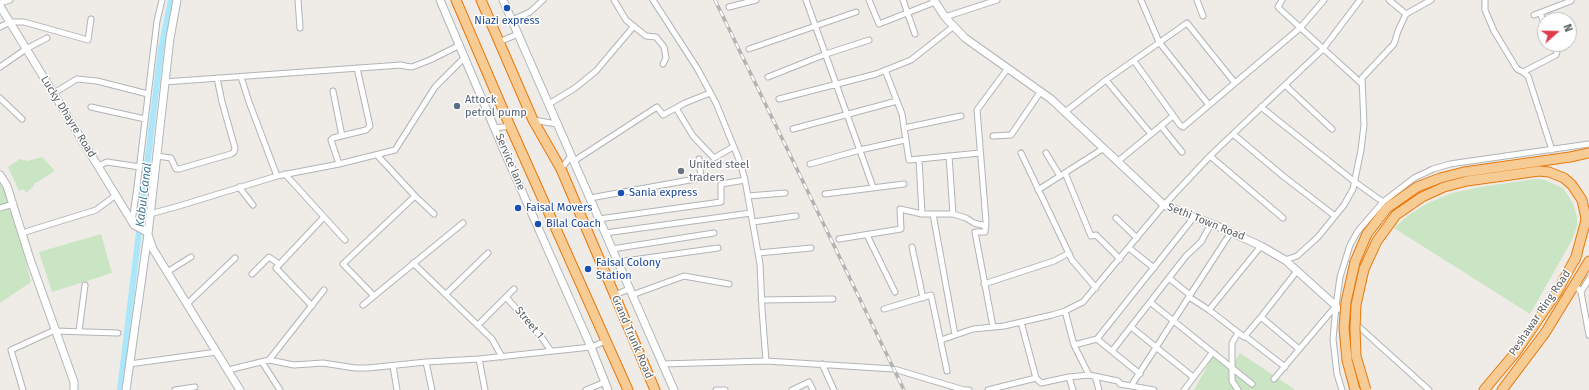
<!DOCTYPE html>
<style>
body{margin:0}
#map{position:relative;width:1589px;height:390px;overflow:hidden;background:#efebe6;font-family:"Fira Sans",sans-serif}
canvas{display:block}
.north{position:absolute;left:1537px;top:12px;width:40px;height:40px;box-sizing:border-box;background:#fff;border:1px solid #bec0c1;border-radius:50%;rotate:70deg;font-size:11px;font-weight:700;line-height:16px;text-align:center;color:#5d6265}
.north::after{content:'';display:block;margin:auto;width:14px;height:18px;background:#e03a4d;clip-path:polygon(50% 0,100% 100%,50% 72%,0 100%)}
</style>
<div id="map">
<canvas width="1589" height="390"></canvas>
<div class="north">N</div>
</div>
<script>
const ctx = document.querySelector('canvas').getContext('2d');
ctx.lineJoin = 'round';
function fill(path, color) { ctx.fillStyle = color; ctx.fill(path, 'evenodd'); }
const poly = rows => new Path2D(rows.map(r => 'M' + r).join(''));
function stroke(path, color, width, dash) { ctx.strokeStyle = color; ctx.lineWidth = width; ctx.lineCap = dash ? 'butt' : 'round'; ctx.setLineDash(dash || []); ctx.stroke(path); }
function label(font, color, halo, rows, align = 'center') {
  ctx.font = font + ' "Fira Sans",sans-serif'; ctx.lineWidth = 3; ctx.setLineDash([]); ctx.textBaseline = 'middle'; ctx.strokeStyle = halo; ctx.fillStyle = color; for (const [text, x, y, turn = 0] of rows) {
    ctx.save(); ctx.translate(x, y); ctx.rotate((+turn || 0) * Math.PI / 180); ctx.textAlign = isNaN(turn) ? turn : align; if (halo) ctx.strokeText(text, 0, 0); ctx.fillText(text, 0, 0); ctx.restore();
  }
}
fill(poly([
 [42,157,55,171,34,184,34,186,26,193,24,189,19,191,8,167,20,159,27,161],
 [1536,179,1545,180,1563,188,1573,203,1577,217,1577,226,1572,240,1530,314,1394,228,1410,214,1428,203,1452,193,1486,186],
 [0,183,10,199,31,282,0,303],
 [101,234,112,273,52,292,39,252],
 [1216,350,1232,366,1240,353,1294,389,1294,390,1194,390]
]), '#cae5c3');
stroke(poly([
 [120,390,161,49,171,0]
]), '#aae7fa', 6);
const street = poly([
 [298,0,300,28],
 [614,0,626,20,646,36,656,37,664,47,666,58,663,64],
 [653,0,697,68,716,103,740,162,745,180,760,264,762,309,766,361],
 [806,0,873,187],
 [869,0,879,24,935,2],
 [903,0,915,34],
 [1141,0,1159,42,1209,105],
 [1197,0,1203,16],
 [1282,0,1278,7,1281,10,1362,84],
 [1389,0,1406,14],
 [1485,0,1485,10,1494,31,1517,69,1523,72,1528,76,1552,150],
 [0,3,10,0],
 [729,7,756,0],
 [1540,13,1545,25],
 [1534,15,1571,1],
 [945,17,997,0],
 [512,20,530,12,543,0],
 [0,27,10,22,24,22,88,40,91,19],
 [499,42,518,34],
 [749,49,856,12],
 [1134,61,1180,125,1183,127,1300,28,1324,0],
 [0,67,26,49,47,38],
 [885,70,902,114,909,160,980,153],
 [1523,72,1556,55,1557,52,1553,44],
 [241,77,249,102,277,176],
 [768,77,826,54,869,40],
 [1106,80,1151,134],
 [164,82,401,65,405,66,412,67,430,60,460,45],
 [1285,85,1332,129],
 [333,91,342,136],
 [54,93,77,79,97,81,148,94],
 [0,98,22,119],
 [779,99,876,74,911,60,954,26],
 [549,104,575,88,596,71,634,26],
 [91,107,145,119],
 [1261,107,1355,182,1383,202],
 [676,108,693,136,714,158,733,147],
 [1065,112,1106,80,1187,23,1235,83],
 [533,120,557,124],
 [1161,126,1182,152],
 [495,128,510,126],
 [904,128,961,116],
 [793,129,897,101],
 [1233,134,1323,49,1360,0],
 [993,136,1011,135,1041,91],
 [1021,153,1072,260,1096,288],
 [1046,153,1060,176],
 [377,155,415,196,434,214],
 [157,156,171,158,176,169,179,169,231,154,234,152,235,148,222,102,217,78],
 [949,156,953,214],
 [1210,156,1283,218],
 [919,159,922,214],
 [574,161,657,107,663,115,685,103,710,93],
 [1117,162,1173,116],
 [339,164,331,140,333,138,366,130,370,126,357,68],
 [810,164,860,150,905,140],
 [98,166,107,162,140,167],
 [561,169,571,156],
 [1065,173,1091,236,1096,235,1120,259],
 [285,174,345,240],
 [239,187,253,205],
 [1038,190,1104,148],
 [825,194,904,184],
 [748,196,785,193],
 [590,198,701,178,699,159],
 [0,208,13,204],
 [150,214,179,206,277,176,339,164,395,150,435,87,465,57],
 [933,214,955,335],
 [1116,218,1137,238],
 [599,219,721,202,721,184,745,180],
 [132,222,137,187,157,21,162,0],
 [753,222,796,216],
 [22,233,96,210,116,195],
 [605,233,751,213],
 [867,235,895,292],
 [839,239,901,229,900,209,922,214,953,214,966,218,974,223,986,226],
 [912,247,923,298],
 [1129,248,1154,268],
 [612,249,714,233],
 [758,253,811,248],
 [1285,260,1297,256,1318,237,1344,205,1353,189,1361,150,1364,125,1362,78,1394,44,1398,31,1406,14,1431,0],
 [618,262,718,248],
 [413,263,492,339,502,357],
 [167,272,191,257],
 [252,274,269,257,279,264],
 [1169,278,1190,295],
 [984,284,1054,261,1069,253],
 [1575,285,1581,292,1589,335],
 [1581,292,1589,279],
 [446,294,488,253],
 [615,295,629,289],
 [632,295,684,276,729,284],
 [374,296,343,264,415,196],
 [506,297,542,338,551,351],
 [1189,297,1209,310,1244,337,1261,317,1297,271],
 [761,300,833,299],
 [1150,302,1252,384],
 [187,304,235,258],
 [363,305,463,223],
 [312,306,276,268,324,217],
 [1336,306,1429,390],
 [884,309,931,295,947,371],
 [1209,310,1261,246],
 [1065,311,1074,345,1089,375,1118,381,1120,384,1154,390],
 [1261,317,1299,349],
 [1021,322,1036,378,1041,383,1069,377,1089,375],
 [478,325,514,289],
 [993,327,975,232,985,232,986,221,977,110,1008,68],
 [1131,327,1193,377],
 [55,331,118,333],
 [79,331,85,285],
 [1245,336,1285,367],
 [1097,339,1194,217],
 [941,340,973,329,1004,326,1052,315,1065,311,1083,302,1164,205,1210,156,1233,134,1283,176,1335,216],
 [1074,345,1097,339,1140,374],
 [1112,351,1186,256,1201,242,1211,224],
 [479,359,485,390],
 [269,360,324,290],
 [262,362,280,390],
 [426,362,432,390],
 [129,364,217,352],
 [662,364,766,361,894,369,964,390,969,390],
 [822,364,834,390],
 [393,366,397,390],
 [228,370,269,360,294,365,323,363,355,368,368,368,426,362,479,359,591,347,606,341],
 [1095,376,1099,390],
 [1069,377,1073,390],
 [1274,379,1335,307],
 [1131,386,1231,232],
 [23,390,11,350,55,330],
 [175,390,195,387],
 [586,390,605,382],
 [716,390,725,390],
 [792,390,809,382,813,390],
 [988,390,1036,378],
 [1184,390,1212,353],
 [1238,390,1232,381,1232,343,1238,333],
 [1342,390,1337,374,1333,339,1336,306,1340,277,1350,245,1358,231,1383,202,1414,178,1433,169,1450,164,1589,144]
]);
const secondary = poly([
 [440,0,505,153,591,347,608,390],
 [503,0,674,390],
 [934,0,945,17,965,38,1051,99,1164,205,1224,229,1261,246,1285,260,1336,306],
 [0,6,134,225,147,232,153,249,240,390],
 [0,175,7,186,30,259,74,382,74,390],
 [126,390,148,234,170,38,177,0]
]);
const highway = poly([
 [456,0,510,126,628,390],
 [481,0,533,120,561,169,655,390],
 [1355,262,1367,234,1387,208,1417,187,1440,178,1464,172,1570,157,1589,153],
 [1364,269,1377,241,1396,215,1422,197,1444,187,1467,181,1539,171,1549,172,1564,178,1572,185,1582,200,1586,218,1585,224,1575,260],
 [1484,390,1516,352,1557,292,1577,255],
 [1502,390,1545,333,1589,261]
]);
stroke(street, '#b1b4b7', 7);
stroke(secondary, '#b2b6b9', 9);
stroke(highway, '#e8780c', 11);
stroke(street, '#fff', 5);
stroke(secondary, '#fff', 7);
stroke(highway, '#f7cb94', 9);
const rail = poly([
 [715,0,904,390]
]);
stroke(rail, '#b2b3b3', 3.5);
stroke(rail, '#fff', 2, [6]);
const highwayBridge = poly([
 [1355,262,1346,302,1344,328,1347,360,1355,390],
 [1364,269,1356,305,1355,328,1356,356,1366,390]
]);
stroke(highwayBridge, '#e8780c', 11, []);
stroke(highwayBridge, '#f7cb94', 9);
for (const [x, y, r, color] of [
 [507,8,4,"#1a4fb4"],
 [457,106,4,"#5c6f8a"],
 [681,171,4,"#6b7280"],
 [621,193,4,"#1a4fb4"],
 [518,208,4,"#1a4fb4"],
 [538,224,4,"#1a4fb4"],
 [588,269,4,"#1a4fb4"]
]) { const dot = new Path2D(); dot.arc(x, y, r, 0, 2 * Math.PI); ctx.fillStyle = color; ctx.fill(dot); stroke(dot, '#fff', 1.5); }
label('11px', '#164399', '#fff', [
 ["Niazi express",507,21,"center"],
 ["Sania express",629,193],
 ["Faisal Movers",526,208],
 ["Bilal Coach",546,224],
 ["Faisal Colony",596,263],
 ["Station",596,276]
], 'left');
label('11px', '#4e5e75', '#fff', [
 ["Attock",465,100],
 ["petrol pump",465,113]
], 'left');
label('11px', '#5d6265', '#fff', [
 ["Lucky Dhayre Road",68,117,58],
 ["Service lane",510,162,67],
 ["Sethi Town Road",1206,222,22],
 ["Peshawar Ring Road",1540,313,-56],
 ["Street 1",529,323,50],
 ["Grand Trunk Road",632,337,67]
]);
label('11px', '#5b616d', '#fff', [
 ["United steel",689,165],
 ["traders",689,178]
], 'left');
label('italic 12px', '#3e7892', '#fff', [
 ["Kabul Canal",144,195,-83]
]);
</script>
